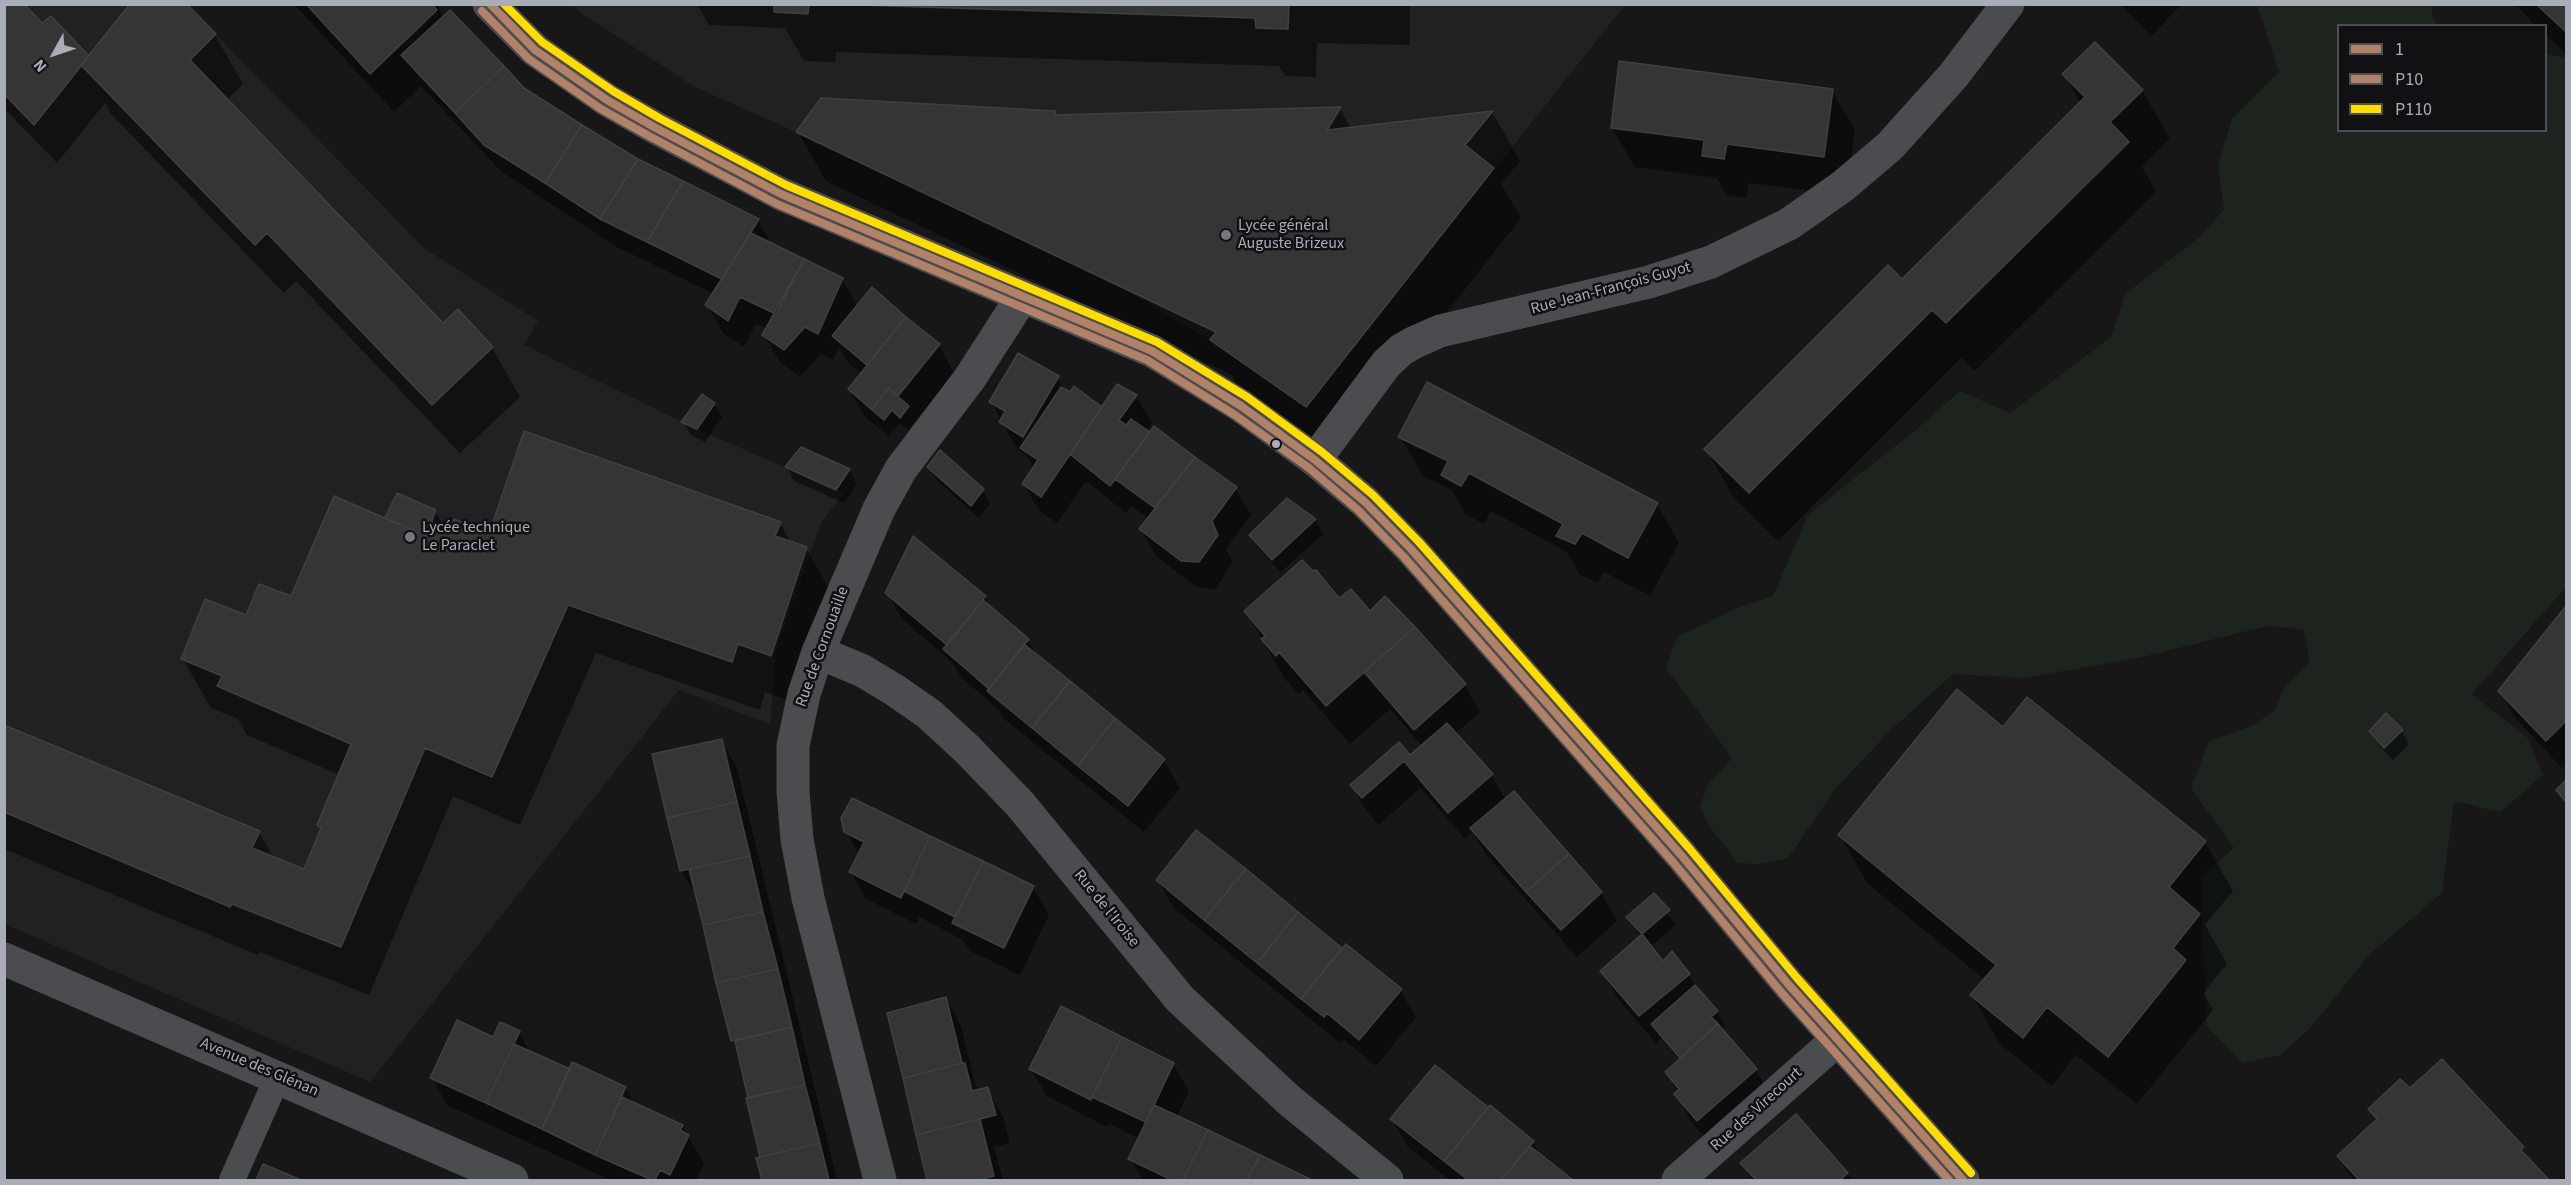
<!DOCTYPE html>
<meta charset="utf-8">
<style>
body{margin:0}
#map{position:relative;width:2571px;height:1185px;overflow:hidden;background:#171717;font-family:"Source Sans 3",sans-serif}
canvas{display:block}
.frame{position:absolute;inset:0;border:6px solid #a8adb8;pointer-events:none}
.legend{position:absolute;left:2337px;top:24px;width:210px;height:108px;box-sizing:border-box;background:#111113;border:2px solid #4d4f55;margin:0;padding:8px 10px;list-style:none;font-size:18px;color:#a8adb8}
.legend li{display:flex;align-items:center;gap:12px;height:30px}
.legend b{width:30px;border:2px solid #4d4f55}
.north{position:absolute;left:24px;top:24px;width:60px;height:60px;-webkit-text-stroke:4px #111113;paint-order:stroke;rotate:230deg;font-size:16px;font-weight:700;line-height:24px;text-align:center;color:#a8adb8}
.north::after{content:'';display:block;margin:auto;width:21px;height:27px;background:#a8adb8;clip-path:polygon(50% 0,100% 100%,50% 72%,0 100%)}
</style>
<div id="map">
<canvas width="2571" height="1185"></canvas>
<div class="frame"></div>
<ul class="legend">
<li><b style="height:8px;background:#b18168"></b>1</li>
<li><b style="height:8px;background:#b18168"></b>P10</li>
<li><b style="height:8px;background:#fd0"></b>P110</li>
</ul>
<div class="north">N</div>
</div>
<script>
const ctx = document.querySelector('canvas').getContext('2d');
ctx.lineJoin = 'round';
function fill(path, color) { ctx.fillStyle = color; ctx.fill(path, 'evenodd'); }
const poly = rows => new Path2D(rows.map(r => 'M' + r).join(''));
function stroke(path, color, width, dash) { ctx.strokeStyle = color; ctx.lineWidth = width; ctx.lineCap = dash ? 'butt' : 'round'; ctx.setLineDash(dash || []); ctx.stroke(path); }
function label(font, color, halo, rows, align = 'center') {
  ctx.font = font + ' "Source Sans 3",sans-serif'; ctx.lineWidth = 5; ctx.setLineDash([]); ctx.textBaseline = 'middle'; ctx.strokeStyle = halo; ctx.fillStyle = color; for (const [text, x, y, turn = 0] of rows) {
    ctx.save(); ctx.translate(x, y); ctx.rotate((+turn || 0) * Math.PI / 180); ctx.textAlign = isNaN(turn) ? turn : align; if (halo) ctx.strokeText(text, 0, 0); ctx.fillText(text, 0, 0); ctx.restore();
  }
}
fill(poly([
 [5,5,187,5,424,248,538,321,524,345,697,429,844,493,821,523,776,651,770,724,679,690,370,1082,5,924],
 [573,5,1625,5,1306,407,1210,340,1128,292,796,132,695,87,580,12]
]), '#212123');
fill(poly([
 [2257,5,2432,5,2432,13,2436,25,2338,26,2338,130,2546,130,2546,54,2566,58,2566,587,2472,694,2528,738,2543,775,2500,812,2454,801,2442,893,2369,955,2312,1026,2281,1055,2243,1063,2207,1026,2202,930,2201,876,2234,848,2191,788,2209,741,2254,725,2275,710,2284,688,2310,661,2303,629,2267,626,2134,659,2022,678,1953,674,1892,729,1836,788,1788,858,1758,864,1738,863,1710,827,1700,807,1708,784,1732,758,1666,668,1677,637,1735,609,1773,596,1808,515,1917,429,1960,391,2010,413,2111,337,2125,294,2200,237,2224,209,2218,166,2232,119,2279,72]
]), '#1d241e');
fill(poly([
 [4,4,42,25,89,58,215,35,243,84,227,100,443,325,492,348,520,397,460,453,296,281,284,293,111,114,105,103,57,163,4,108],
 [294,4,438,4,443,19,524,90,637,160,758,220,772,245,842,279,858,307,872,290,939,345,954,373,908,430,900,423,889,436,865,417,849,390,862,374,849,364,839,347,833,360,821,353,800,377,780,362,764,335,768,329,756,324,744,347,723,333,707,305,714,294,617,247,502,172,421,86,394,112],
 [697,4,1410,4,1410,45,1317,43,1316,77,1285,76,1279,66,836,52,835,62,804,61,785,28,709,25],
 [2119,4,2182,4,2151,36],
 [2516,4,2566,4,2566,54,2546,35,2546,26,2535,26],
 [2064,75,2142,90,2170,139,2142,167,2156,192,1975,371,1961,358,1778,541,1734,498,1706,449,1902,281,2080,103],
 [1832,91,1855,130,1846,195,1749,183,1746,198,1726,195,1717,178,1635,167,1612,128],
 [1340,109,1351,129,1492,112,1520,161,1501,184,1521,218,1335,455,1240,389,1232,375,826,181,798,132,1054,113,1056,116],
 [1057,378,1065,391,1102,409,1136,396,1152,423,1146,431,1150,434,1155,428,1235,488,1251,515,1226,549,1233,563,1215,589,1198,588,1157,557,1141,530,1149,519,1131,506,1126,513,1086,481,1057,523,1039,511,1024,484,1034,469,1026,455,1017,449,991,402],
 [714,404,722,418,705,442,691,435,683,422],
 [1400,437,1657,504,1679,543,1650,596,1604,572,1598,583,1580,575,1567,552,1491,511,1484,524,1465,514,1452,490,1423,476],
 [787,467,849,470,857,484,844,503,794,481],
 [929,467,982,490,990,504,979,518,937,480],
 [397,495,435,511,443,525,442,528,450,532,489,536,780,523,791,543,806,548,834,597,799,704,765,692,760,710,596,653,520,825,453,796,369,995,260,952,258,955,4,849,4,726,259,832,274,859,304,871,322,830,318,825,340,775,247,735,238,719,211,708,183,659,247,617,292,598,386,520],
 [1287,500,1315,520,1323,534,1281,572,1259,549,1251,535],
 [887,593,985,597,991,608,1028,640,1038,658,1164,760,1180,788,1144,832,1004,719,999,710,961,677,952,662,903,620],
 [1339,600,1369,613,1464,684,1480,712,1455,734,1491,775,1506,800,1514,793,1601,893,1617,921,1577,957,1487,856,1473,832,1465,839,1420,788,1379,825,1368,813,1352,786,1410,757,1422,746,1390,709,1350,744,1303,690,1299,694,1285,679,1246,612],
 [2566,608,2566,763,2562,768,2516,719,2500,691],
 [2003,729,2205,842,2233,891,2205,925,2227,964,2203,993,2213,1010,2137,1104,2076,1055,2052,1086,2000,1044,1972,996,1985,980,1868,884,1840,836],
 [2402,731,2409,745,2393,760,2379,745,2371,732],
 [722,740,737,768,837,1180,763,1180,758,1159,762,1158,739,1052,732,1040,698,899,681,870],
 [2566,782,2566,806,2558,790],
 [852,800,1033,887,1049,915,1020,975,970,951,963,940,919,917,916,924,866,899,851,872,859,855,846,831],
 [1196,832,1342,950,1400,990,1416,1017,1376,1066,1343,1039,1340,1043,1174,908,1158,881],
 [1654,895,1676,925,1650,947,1663,963,1689,975,1698,990,1717,1012,1725,1026,1721,1029,1756,1070,1771,1097,1714,1148,1691,1122,1667,1072,1680,1060,1661,1038,1656,1043,1618,999,1602,971,1641,937,1628,917],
 [946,999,961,1026,975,1083,979,1091,987,1089,1003,1116,1010,1143,994,1147,1003,1180,928,1180,888,1014],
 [519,1032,530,1053,570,1071,625,1088,635,1105,682,1126,704,1163,696,1180,610,1180,447,1105,432,1078,494,1039],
 [1173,1064,1189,1091,1177,1117,1309,1180,1143,1180,1130,1159,1140,1139,1108,1123,1107,1127,1047,1096,1031,1069],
 [1435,1067,1533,1142,1541,1157,1570,1180,1450,1180,1408,1147,1392,1119],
 [2410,1090,2522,1148,2532,1164,2547,1180,2353,1180,2338,1156,2377,1122,2370,1110],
 [1796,1117,1852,1180,1752,1180,1742,1164],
 [264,1166,297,1180,257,1180]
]), '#0007');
const building = poly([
 [4,4,24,4,42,23,51,16,89,56,34,125,4,94,4,4],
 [130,4,187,4,216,34,190,60,443,323,458,309,493,347,432,405,267,233,255,245,81,65,130,4],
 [306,4,432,4,437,10,370,74,306,4],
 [774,4,809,4,808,14,774,12,774,4],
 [830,4,1289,4,1288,29,1256,28,1255,18,830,4],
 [2536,4,2566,4,2566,32,2536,4],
 [450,10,504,66,455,113,401,55,450,10],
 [2095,42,2143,90,2110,122,2129,142,1946,323,1932,310,1749,493,1704,449,1888,265,1902,279,2085,97,2062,74,2095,42],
 [1619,61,1833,89,1824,157,1727,144,1724,159,1702,156,1704,140,1611,128,1619,61],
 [504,66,524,88,582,125,545,183,484,145,455,113,504,66],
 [821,98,1055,111,1055,115,1341,107,1327,130,1493,111,1465,145,1494,168,1306,407,1210,340,1216,332,796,132,821,98],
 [582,125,638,159,600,219,545,183,582,125],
 [638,159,683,181,647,242,600,219,638,159],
 [683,181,759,219,722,279,647,242,683,181],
 [751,233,804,259,776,314,740,297,728,321,705,305,751,233],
 [804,259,843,278,818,334,805,327,784,350,762,335,804,259],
 [872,287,906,317,867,365,832,336,872,287],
 [906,317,940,344,898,396,888,388,872,410,848,389,906,317],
 [1018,353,1059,376,1023,437,999,422,1005,411,989,402,1018,353],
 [1427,382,1658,503,1628,558,1582,533,1575,544,1556,536,1563,524,1469,473,1461,486,1441,475,1448,461,1398,437,1427,382],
 [1117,384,1137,395,1119,420,1126,425,1131,419,1150,432,1110,486,1070,454,1117,384],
 [1074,386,1102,407,1041,497,1022,484,1038,460,1020,448,1061,387,1070,392,1074,386],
 [888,388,909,406,900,418,892,410,884,420,872,410,888,388],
 [702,394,715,403,697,429,681,422,702,394],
 [1154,426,1195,457,1155,508,1115,479,1154,426],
 [524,431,781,522,775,536,807,547,771,656,738,644,732,662,568,605,492,777,425,748,341,947,232,904,230,907,4,812,4,725,260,831,252,848,304,869,321,828,317,825,351,744,217,686,222,676,181,659,205,599,246,615,259,584,291,596,334,496,426,536,432,522,449,530,454,519,489,534,524,431],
 [801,447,850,469,836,490,785,467,801,447],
 [940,450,984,489,971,506,927,467,940,450],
 [1195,457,1237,487,1212,521,1218,535,1199,562,1181,561,1139,529,1195,457],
 [397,493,436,510,426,536,385,518,397,493],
 [1287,498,1316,519,1272,560,1249,535,1287,498],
 [913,536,986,596,947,645,885,593,913,536],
 [1302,560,1313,571,1316,570,1339,598,1351,589,1370,611,1385,596,1415,627,1326,706,1279,652,1276,656,1261,639,1265,636,1244,611,1302,560],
 [983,600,1029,639,989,689,943,649,983,600],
 [2566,606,2566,721,2546,741,2498,691,2566,606],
 [1415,627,1466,684,1414,730,1364,672,1415,627],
 [1024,644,1070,681,1032,728,987,691,1024,644],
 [1070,681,1115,718,1078,766,1032,728,1070,681],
 [1957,689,2003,727,2027,697,2206,841,2169,887,2200,914,2173,948,2186,960,2108,1057,2047,1007,2023,1038,1970,995,1996,965,1838,835,1957,689],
 [2386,713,2403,730,2384,748,2369,731,2386,713],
 [1115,718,1165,759,1128,806,1078,766,1115,718],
 [1447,723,1493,774,1448,813,1404,761,1362,798,1350,785,1399,742,1410,755,1447,723],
 [722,739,737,802,667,818,652,754,722,739],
 [2566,780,2566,802,2556,790,2566,780],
 [1514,791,1569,854,1526,892,1470,828,1514,791],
 [852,798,930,836,901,898,849,872,864,842,844,832,841,818,852,798],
 [737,802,750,856,680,871,667,818,737,802],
 [1196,830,1246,869,1204,920,1156,880,1196,830],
 [930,836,983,861,955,917,904,891,930,836],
 [1569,854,1602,892,1561,930,1526,892,1569,854],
 [750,856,763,912,703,925,689,869,750,856],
 [983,861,1034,886,1004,948,952,923,983,861],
 [1246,869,1298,912,1257,963,1204,920,1246,869],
 [1654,893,1670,910,1642,934,1626,917,1654,893],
 [763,912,778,969,716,983,703,925,763,912],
 [1298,912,1342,948,1301,999,1257,963,1298,912],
 [1642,934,1663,961,1672,951,1690,974,1639,1016,1600,971,1642,934],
 [1346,944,1402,989,1359,1040,1327,1013,1324,1017,1301,999,1346,944],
 [778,969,792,1027,731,1041,716,983,778,969],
 [1695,985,1718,1011,1711,1017,1718,1024,1680,1058,1651,1024,1695,985],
 [946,997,962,1063,903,1078,887,1013,946,997],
 [1061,1006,1122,1037,1091,1100,1029,1069,1061,1006],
 [457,1020,493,1037,500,1022,520,1031,486,1103,430,1078,457,1020],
 [1718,1024,1757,1069,1697,1121,1674,1094,1679,1089,1665,1072,1718,1024],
 [792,1027,805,1085,748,1098,735,1041,792,1027],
 [1122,1037,1174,1063,1146,1122,1092,1097,1122,1037],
 [514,1044,570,1069,542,1129,486,1103,514,1044],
 [2442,1059,2524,1147,2521,1150,2549,1180,2359,1180,2337,1156,2377,1119,2368,1109,2400,1079,2410,1088,2442,1059],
 [572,1062,626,1087,595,1155,542,1129,572,1062],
 [962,1063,965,1063,972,1091,988,1087,996,1115,916,1135,903,1078,962,1063],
 [1435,1065,1488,1107,1444,1161,1390,1119,1435,1065],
 [805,1085,820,1143,760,1157,746,1098,805,1085],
 [622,1097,683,1125,680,1130,689,1135,670,1175,660,1170,655,1180,652,1180,595,1155,622,1097],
 [1154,1105,1208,1130,1183,1180,1172,1180,1128,1159,1154,1105],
 [1490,1105,1534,1141,1501,1180,1468,1180,1444,1161,1490,1105],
 [1796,1114,1848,1173,1840,1180,1756,1180,1740,1163,1796,1114],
 [980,1119,994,1176,978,1180,927,1180,916,1135,980,1119],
 [1208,1130,1260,1155,1247,1180,1183,1180,1208,1130],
 [820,1143,829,1180,762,1180,756,1158,820,1143],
 [1530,1146,1573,1180,1501,1180,1530,1146],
 [1260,1155,1312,1180,1247,1180,1260,1155],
 [263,1164,301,1180,256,1180,263,1164]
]);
fill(building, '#353536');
stroke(building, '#3f4043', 1.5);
stroke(poly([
 [232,1180,278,1076]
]), '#4b4c50', 26);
stroke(poly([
 [1315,460,1386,364,1401,350,1413,343,1440,331,1649,282,1711,262,1789,224,1843,186,1890,146,1953,76,2008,4],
 [818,652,863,671,896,691,929,714,967,749,1020,804,1180,999,1290,1101,1387,1180],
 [4,959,512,1180],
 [880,1180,808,898,797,839,793,792,793,746,804,694,818,652,879,509,901,469,970,378,1022,297],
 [1678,1180,1837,1040]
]), '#4b4c50', 33);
stroke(poly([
 [489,4,535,50,607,100,654,127,781,194,1152,351,1241,406,1315,460,1365,502,1411,549,1681,855,1789,985,1963,1180]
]), '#4b4c50', 33);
stroke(poly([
 [490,4,535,50,607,100,654,127,781,194,1152,351,1241,406,1315,460,1365,502,1411,549,1681,855,1789,985,1963,1180]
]), '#b18168', 8);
stroke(poly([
 [482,11,529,59,601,109,649,136,777,204,1147,360,1235,415,1309,468,1358,510,1403,556,1673,862,1781,992,1949,1180]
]), '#b18168', 8);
stroke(poly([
 [504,4,542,42,613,91,659,118,786,185,1157,342,1247,397,1322,452,1373,495,1419,542,1689,848,1797,978,1971,1173]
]), '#fd0', 8);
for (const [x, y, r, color] of [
 [1226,235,6,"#757880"],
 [1276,444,5,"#a8adb8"],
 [410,537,6,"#757880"]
]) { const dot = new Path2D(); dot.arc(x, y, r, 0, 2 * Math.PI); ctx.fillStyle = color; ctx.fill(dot); stroke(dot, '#111113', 2); }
label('16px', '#a8adb8', '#111113', [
 ["Lycée général",1238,226],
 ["Auguste Brizeux",1238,244],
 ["Lycée technique",422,528],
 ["Le Paraclet",422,546]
], 'left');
label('16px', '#a8adb8', '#111113', [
 ["Rue Jean-François Guyot",1611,289,-15],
 ["Rue de Cornouaille",823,647,-70],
 ["Rue de l'Iroise",1106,909,51],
 ["Avenue des Glénan",259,1068,23],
 ["Rue des Virecourt",1757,1110,-42]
]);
</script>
